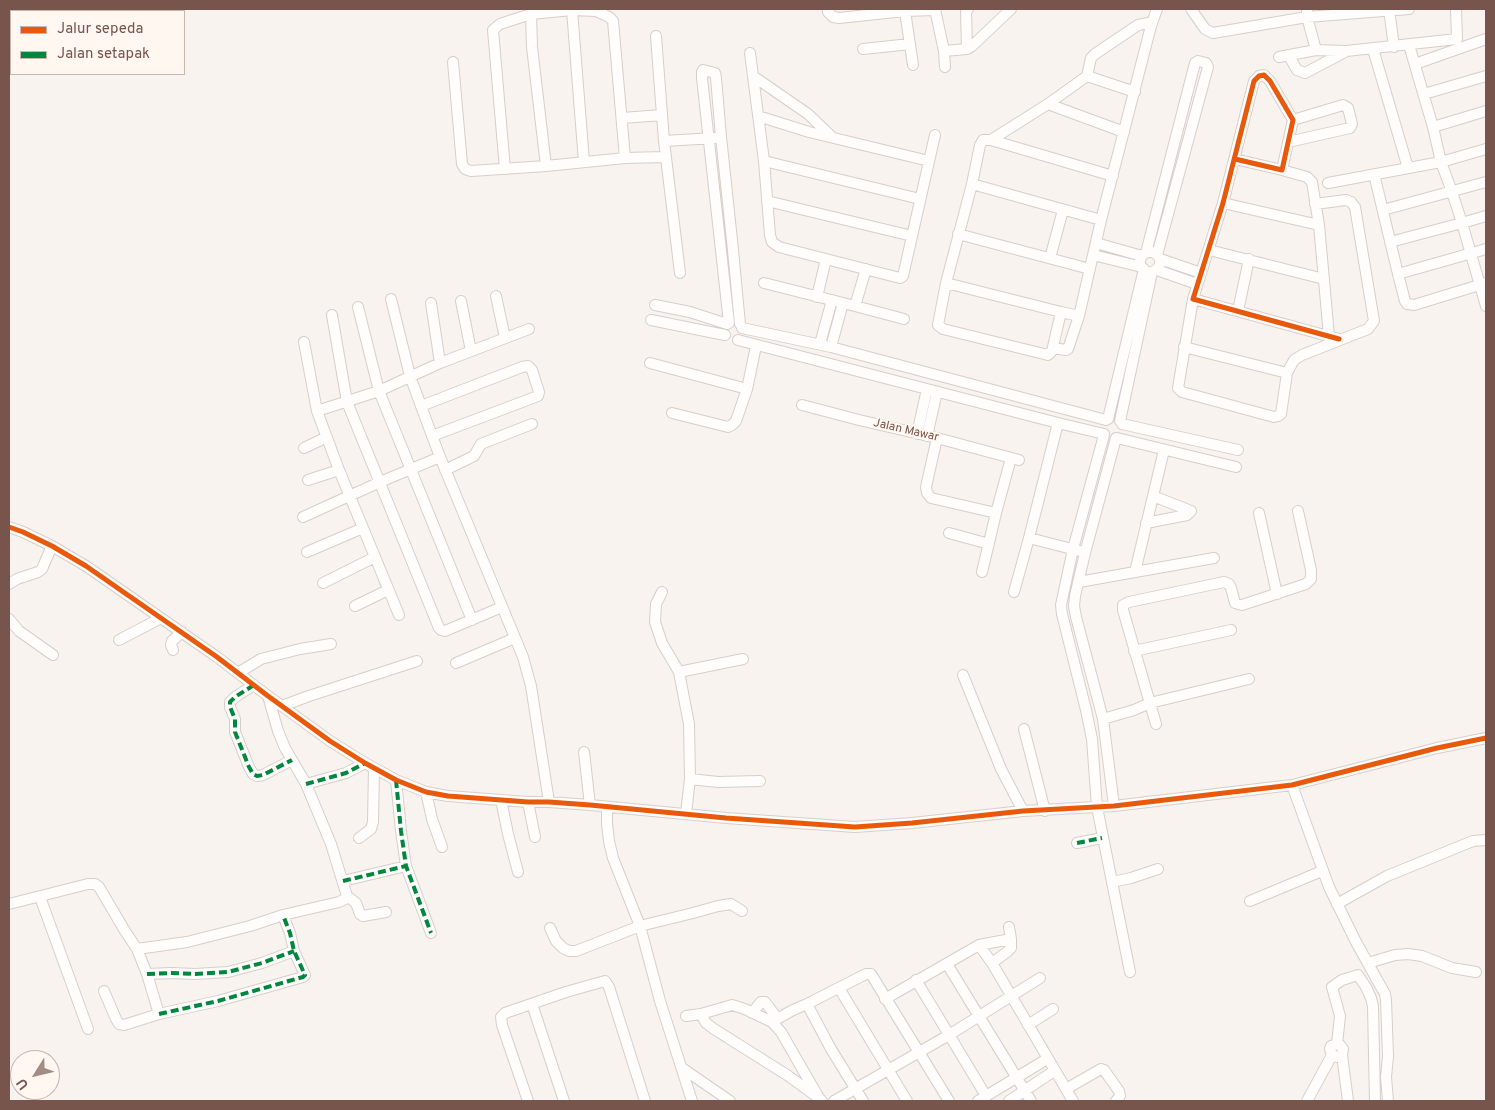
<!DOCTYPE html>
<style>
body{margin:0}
#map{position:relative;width:1495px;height:1110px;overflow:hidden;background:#f8f3ee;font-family:Overpass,sans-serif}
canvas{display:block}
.frame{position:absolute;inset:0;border:10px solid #77554d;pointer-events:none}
.legend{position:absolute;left:10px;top:10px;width:175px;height:65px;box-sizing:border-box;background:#fff7f0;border:1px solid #c9b6af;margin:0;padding:6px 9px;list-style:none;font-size:15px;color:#77554d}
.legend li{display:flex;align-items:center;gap:10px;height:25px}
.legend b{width:25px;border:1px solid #c9b6af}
.north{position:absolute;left:10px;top:1050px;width:50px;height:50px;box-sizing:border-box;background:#fff7f0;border:1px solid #c9b6af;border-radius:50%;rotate:234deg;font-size:14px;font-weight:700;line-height:20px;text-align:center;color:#77554d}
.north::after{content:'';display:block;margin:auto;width:18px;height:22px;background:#a48c85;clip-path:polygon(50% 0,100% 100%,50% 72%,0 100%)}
</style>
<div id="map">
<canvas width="1495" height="1110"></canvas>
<div class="frame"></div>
<ul class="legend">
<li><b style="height:6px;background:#e8590c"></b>Jalur sepeda</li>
<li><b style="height:6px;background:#00873e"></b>Jalan setapak</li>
</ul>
<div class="north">U</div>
</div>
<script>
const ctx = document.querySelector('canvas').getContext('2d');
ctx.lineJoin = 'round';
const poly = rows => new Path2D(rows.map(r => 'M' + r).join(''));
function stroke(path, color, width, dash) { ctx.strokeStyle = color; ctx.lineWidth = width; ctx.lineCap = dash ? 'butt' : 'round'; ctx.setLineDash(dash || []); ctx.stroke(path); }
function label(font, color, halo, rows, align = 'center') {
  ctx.font = font + ' Overpass,sans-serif'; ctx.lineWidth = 4; ctx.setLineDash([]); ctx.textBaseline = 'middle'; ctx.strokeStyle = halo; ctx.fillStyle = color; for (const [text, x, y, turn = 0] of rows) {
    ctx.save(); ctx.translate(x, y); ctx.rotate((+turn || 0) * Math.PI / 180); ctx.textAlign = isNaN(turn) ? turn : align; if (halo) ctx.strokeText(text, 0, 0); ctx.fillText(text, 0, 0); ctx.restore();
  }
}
const minor = poly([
 [828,9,828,12,833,17,839,18,905,11,935,10],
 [935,9,944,51,945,67],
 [1191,9,1205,29,1213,33,1307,17,1409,9],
 [1307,9,1307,17,1316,50],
 [1389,9,1394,47],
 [572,10,584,162],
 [905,11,913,65],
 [531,14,532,47,546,166],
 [656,36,664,141,715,138],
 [1409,45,1433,127,1441,162,1452,192,1462,223,1486,216],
 [863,49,910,44],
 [967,49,966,11,968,9],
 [1373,49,1408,168],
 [944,51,967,49,972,46,1011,9],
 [750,53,764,161,770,235,772,242,779,247,900,278,903,276,935,135],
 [1289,56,1297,70,1305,73,1345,52],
 [1279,57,1316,50,1346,51,1457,39,1456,9],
 [453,62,462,164,465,169,471,171,546,166,625,158,665,157],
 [1415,64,1486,39],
 [753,76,808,114,832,137],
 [1087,76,1091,58,1095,54,1138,25,1148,23,1151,26],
 [1424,94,1486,76],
 [1048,104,1124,132],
 [758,116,809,132,929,161],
 [622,118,662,115],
 [1433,127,1486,111],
 [991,140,1113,176],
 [664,141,680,273],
 [1288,142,1350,128,1352,124,1348,108,1343,105,1293,120],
 [1235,159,1282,170,1293,120,1270,81,1264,75,1259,76,1254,81,1223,203,1193,299,1339,339],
 [764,161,920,199],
 [505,169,493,30,500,24,531,14,572,10,596,11,609,17,613,21,625,158],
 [1282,170,1307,177,1312,182,1319,225,1329,336],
 [1374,174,1398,274,1405,301,1407,304,1414,305,1486,283],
 [1328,183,1441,162,1486,149],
 [972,184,1101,220],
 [767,201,912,236],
 [1223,203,1319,225],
 [1383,210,1486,182],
 [958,234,1090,269],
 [1390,242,1462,223,1486,306],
 [1096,243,1142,256],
 [1209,250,1324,279],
 '1140 262a10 10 0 1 1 20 0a10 10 0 1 1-20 0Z',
 [1146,253,1195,63,1198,61,1206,63,1208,67,1157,255],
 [1093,255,1142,267],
 [1050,258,1063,210],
 [1160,259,1201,273],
 [866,269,855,306,904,319],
 [1157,270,1197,284],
 [1398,274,1486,249],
 [764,283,855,306],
 [946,283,1061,312,1079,316,1101,220,1151,26,1157,9],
 [496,296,505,338],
 [817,297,826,259],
 [391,299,410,376,421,406,440,457,523,657,531,686,549,802],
 [1193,299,1178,388,1182,392,1274,417,1278,416,1281,414,1287,373,1294,360,1302,355,1368,329,1374,321,1355,207,1351,202,1346,200,1315,204],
 [461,301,471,351],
 [431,303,440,363],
 [655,305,690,312,727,324],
 [358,307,379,391,472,620],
 [1238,311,1249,259],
 [1061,312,1052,351,1048,355,943,329,938,325,946,283,972,184,980,145,983,140,991,140,1048,104,1087,76,1135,92],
 [332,315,347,402,439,628,441,630,445,631,502,607],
 [651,320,725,335],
 [729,323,702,78,702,72,703,70,715,73,716,78,721,137,732,240,740,324],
 [742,328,831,347,1106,420],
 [738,340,1058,423,1104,434],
 [304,342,317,411,339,470,399,615],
 [820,344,832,300],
 [831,347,843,303],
 [1184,347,1287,373],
 [1053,348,1066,350,1068,349,1079,316],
 [650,363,747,389],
 [802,405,859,420,937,438,1019,460],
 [421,406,522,367,528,366,532,370,539,392,538,396,432,436],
 [317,411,379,391,440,363,529,329],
 [672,413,728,427,732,425,736,421,747,389,756,346],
 [1108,419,1144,269],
 [1120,421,1152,272],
 [1058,423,1029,538,1080,551],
 [1122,424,1238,450],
 [917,434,927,389],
 [1104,435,1073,549,1061,605,1062,614,1086,710,1092,739,1097,807,1130,972],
 [927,436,937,392],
 [937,438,926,487,927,493,931,498,996,513],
 [1117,438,1236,467],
 [304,448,327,437],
 [445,470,474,456,481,444,532,424],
 [308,480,339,470],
 [1259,513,1277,594],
 [303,517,380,482,440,457],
 [1146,523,1187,515,1191,511,1153,496],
 [9,527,23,532,52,546,86,566,217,657,268,696,330,741,365,763,396,780,426,792,448,796,528,802,549,802,590,805,726,818,855,827,912,823,1023,811,1114,806,1292,785,1437,748,1486,738],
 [949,533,989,544],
 [307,552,363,528],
 [982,572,996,513,1011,458],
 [1135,572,1214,558],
 [1079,582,1135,572,1164,450],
 [323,583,375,557],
 [9,584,17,579,38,572,42,569,52,546],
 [662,592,656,604,655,622,662,643,679,672,689,724,690,779,686,814],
 [1014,592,1029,538],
 [355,606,388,590],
 [9,619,19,631,53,655],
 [119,640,161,618],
 [173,650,171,645,172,641,182,632],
 [1134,651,1231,630],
 [456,663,515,638],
 [679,672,743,659],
 [238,673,261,659,300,649,331,644],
 [963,675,1001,769,1023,811],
 [254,685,235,697,230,702,230,707,235,719,235,732,249,767,253,774,257,776,263,775,292,760],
 [282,706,309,696,417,661],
 [1103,719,1134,710,1150,703,1249,679],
 [1156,724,1123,610,1123,605,1129,602,1224,582,1229,584,1231,588,1235,603,1242,605,1306,584,1311,579,1311,570,1298,511],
 [1024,729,1045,811],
 [584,752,590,805],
 [690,779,718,782,760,781],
 [396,780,401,831,406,866,431,933],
 [306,784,346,773,365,763],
 [1292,785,1329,887,1356,942,1385,994,1386,1000,1388,1056,1386,1077,1388,1101],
 [426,792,432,819,442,847],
 [501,800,508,834,518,872],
 [528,802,535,837],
 [1114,806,1103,719,1076,617,1074,606,1075,596,1085,553,1116,438],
 [607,807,607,824,609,841,613,858,640,926,660,1001,692,1101],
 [359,838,371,829,373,822,374,768],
 [1077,843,1102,838],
 [343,881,406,866],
 [1112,882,1131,878,1158,869],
 [347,896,356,903,360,914,363,916,386,912],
 [40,897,88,1029],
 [1250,901,1322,871],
 [9,904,88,884,95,884,99,887,125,931,137,949,147,974,159,1014],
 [1337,904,1387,876,1473,841,1486,840],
 [550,928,556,941,563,948,569,951,576,951,640,926,693,913,718,906,731,904,742,911],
 [979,945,992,963,1073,1101],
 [137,949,187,942,250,926,283,915,339,902,345,899,347,896,331,844,306,784,285,748,278,731,268,696],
 [992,963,1007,952,1011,948,1011,939,1009,927],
 [1368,963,1395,955,1408,954,1422,956,1452,968,1476,972],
 [947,964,1031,1101],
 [147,974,171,973,195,974,228,972,262,963,294,951],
 [916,980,986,1096],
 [839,988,907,1101],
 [104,991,116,1019,119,1024,124,1025,159,1014,218,1001,303,977,305,975,294,951,290,933,283,915],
 [885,999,979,945,1011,939],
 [532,1004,564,1101],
 [807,1004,831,1049,863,1101],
 [752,1013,761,1002,765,1002,777,1018],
 [701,1014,706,1023,714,1029,787,1075,816,1096],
 [686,1016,701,1014,732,1005,745,1009,772,1022,781,1032,819,1098,822,1101],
 [772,1022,791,1011,807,1004,866,974,871,974,949,1101],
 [1028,1025,1053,1009],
 [1337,1044,1340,1016,1332,987,1342,980,1358,975,1366,987,1371,998,1373,1006,1375,1101],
 [1342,1055,1337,1057,1332,1055,1330,1049,1331,1046,1337,1044,1340,1045,1343,1049,1342,1055,1348,1101],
 [682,1068,730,1101],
 [1066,1089,1101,1069,1104,1070,1119,1091,1120,1096,1116,1101],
 [528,1101,502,1025,501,1017,505,1013,566,992,605,981,609,987,645,1101],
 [834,1101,949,1035,1040,978],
 [978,1101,1047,1059],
 [1009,1101,1054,1071],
 [1307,1101,1332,1055]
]);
stroke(minor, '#d7ceca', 12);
stroke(minor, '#fefdfc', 10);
stroke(poly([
 [254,685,235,697,230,702,230,707,235,719,235,732,249,767,253,774,257,776,263,775,292,760],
 [396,780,401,831,406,866,431,933],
 [306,784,346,773,365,763],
 [1077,843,1102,838],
 [343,881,406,866],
 [147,974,171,973,195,974,228,972,262,963,294,951],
 [159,1014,218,1001,303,977,305,975,294,951,290,933,283,915]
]), '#00873e', 4, [8, 4]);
stroke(poly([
 [1235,159,1282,170,1293,120,1270,81,1264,75,1259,76,1254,81,1223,203,1193,299,1339,339],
 [9,527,23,532,52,546,86,566,217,657,268,696,330,741,365,763,396,780,426,792,448,796,528,802,549,802,590,805,726,818,855,827,912,823,1023,811,1114,806,1292,785,1437,748,1486,738]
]), '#e8590c', 5);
label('12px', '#77554d', '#fff7f0', [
 ["Jalan Mawar",906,431,13]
]);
</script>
